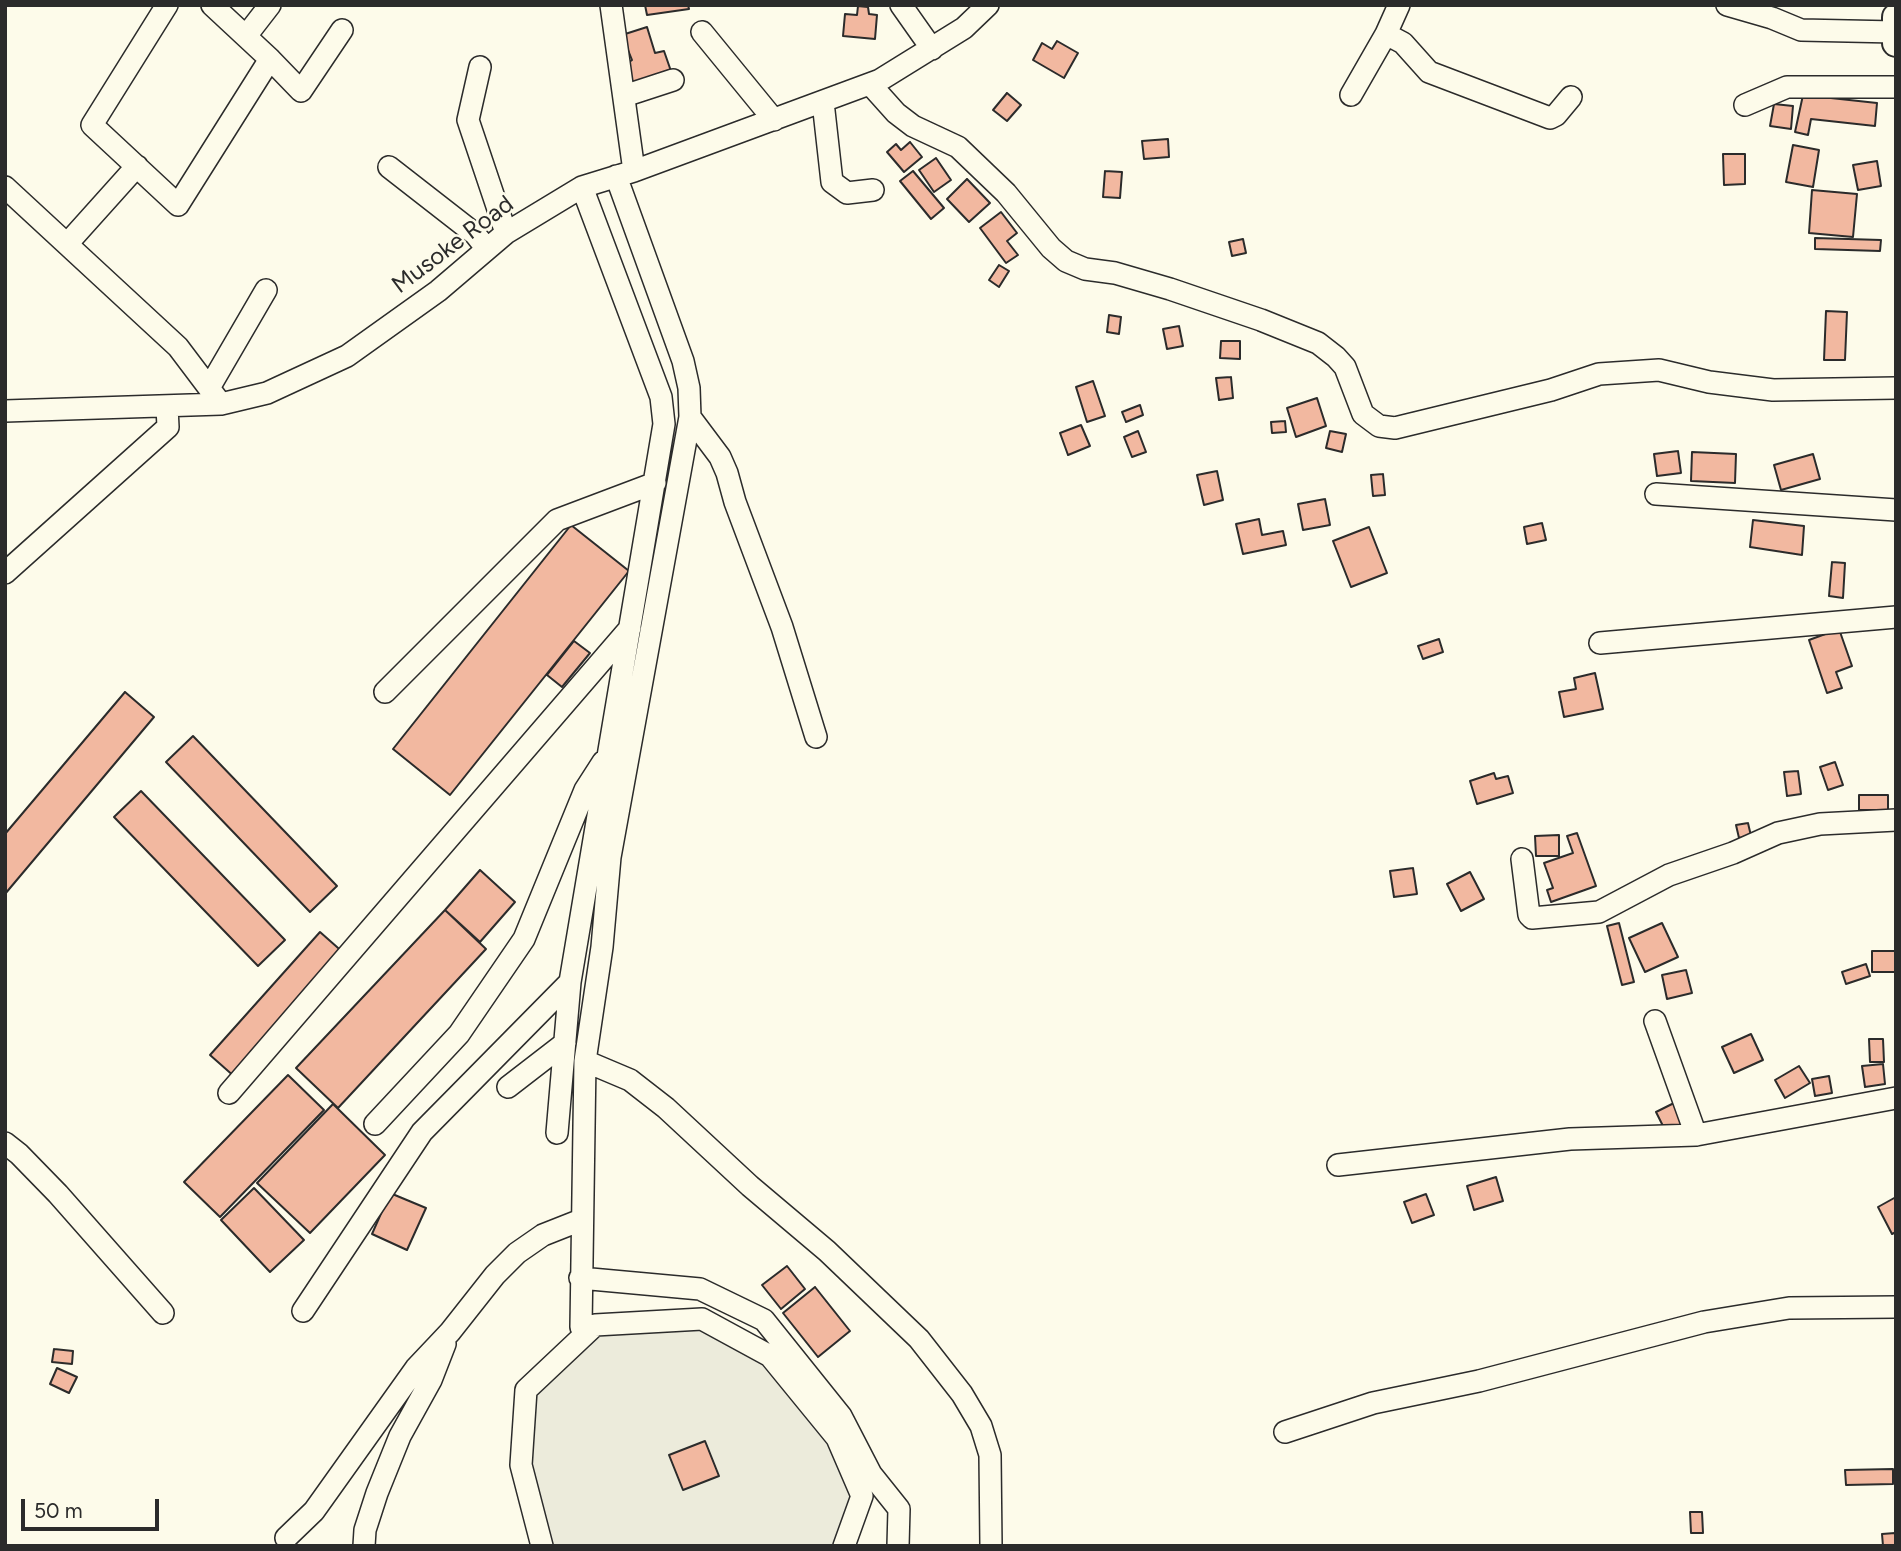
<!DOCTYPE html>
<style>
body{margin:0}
#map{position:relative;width:1901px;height:1551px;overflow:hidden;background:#fdfbea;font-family:Figtree,sans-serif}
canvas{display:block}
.frame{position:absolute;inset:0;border:7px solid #2b2b2b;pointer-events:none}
.scale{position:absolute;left:21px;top:1499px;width:138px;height:32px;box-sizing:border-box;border:4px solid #2b2b2b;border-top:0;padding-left:9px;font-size:21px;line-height:24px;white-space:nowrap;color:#2b2b2b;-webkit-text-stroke:5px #fdfbea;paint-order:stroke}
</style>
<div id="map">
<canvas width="1901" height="1551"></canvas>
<div class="frame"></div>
<div class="scale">50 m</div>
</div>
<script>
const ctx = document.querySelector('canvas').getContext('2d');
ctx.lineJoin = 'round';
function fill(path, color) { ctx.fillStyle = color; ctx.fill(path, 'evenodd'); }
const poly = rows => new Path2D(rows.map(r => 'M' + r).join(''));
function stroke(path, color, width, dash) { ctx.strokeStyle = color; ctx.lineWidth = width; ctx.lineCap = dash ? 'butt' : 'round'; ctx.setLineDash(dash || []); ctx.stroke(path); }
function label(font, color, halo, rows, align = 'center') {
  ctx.font = font + ' Figtree,sans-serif'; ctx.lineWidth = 5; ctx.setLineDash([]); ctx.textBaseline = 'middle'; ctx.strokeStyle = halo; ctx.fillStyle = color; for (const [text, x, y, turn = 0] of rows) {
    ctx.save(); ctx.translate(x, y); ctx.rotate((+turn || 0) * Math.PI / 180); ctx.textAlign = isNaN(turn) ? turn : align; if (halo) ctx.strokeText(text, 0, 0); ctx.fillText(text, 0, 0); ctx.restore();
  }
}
const green = poly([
 [702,1319,770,1356,837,1438,862,1496,844,1546,542,1546,521,1465,526,1390,595,1325,702,1319]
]);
fill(green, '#ecebdb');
stroke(green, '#74746e', 2);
const building = poly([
 [645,5,688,5,689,9,647,15,645,5],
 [858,6,868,7,869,14,877,15,875,39,843,36,845,14,857,15,858,6],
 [647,27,655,53,664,51,672,74,626,89,624,66,632,60,622,35,647,27],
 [1057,41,1078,53,1064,78,1033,60,1042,43,1052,49,1057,41],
 [1007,93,1021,105,1007,121,993,110,1007,93],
 [1803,95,1877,103,1875,126,1811,119,1808,135,1795,132,1803,95],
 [1774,104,1793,106,1791,129,1770,126,1774,104],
 [1168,139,1169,157,1144,159,1142,141,1168,139],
 [910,142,922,157,904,172,887,152,896,144,901,150,910,142],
 [1793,145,1819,150,1813,187,1786,182,1793,145],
 [1723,154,1745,154,1745,184,1724,185,1723,154],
 [936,158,951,180,934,192,919,170,936,158],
 [1877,161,1881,186,1858,190,1853,165,1877,161],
 [913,171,944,208,931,219,900,181,913,171],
 [1105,171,1122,172,1120,198,1103,197,1105,171],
 [967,179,990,203,969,222,947,199,967,179],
 [1812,190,1857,194,1853,237,1809,233,1812,190],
 [1001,212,1017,233,1007,241,1018,255,1006,263,980,228,1001,212],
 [1815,238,1881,240,1880,251,1815,249,1815,238],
 [1243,239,1246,253,1232,256,1229,242,1243,239],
 [999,265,1009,271,999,287,989,280,999,265],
 [1826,311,1847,312,1845,360,1824,360,1826,311],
 [1109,315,1121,317,1119,334,1107,332,1109,315],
 [1179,326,1183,346,1167,349,1163,329,1179,326],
 [1221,341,1240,341,1240,359,1220,358,1221,341],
 [1231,377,1233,398,1219,400,1216,378,1231,377],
 [1093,381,1105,416,1087,422,1076,387,1093,381],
 [1317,398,1326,426,1296,437,1287,408,1317,398],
 [1140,405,1143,415,1126,422,1122,412,1140,405],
 [1285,421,1286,432,1272,433,1271,422,1285,421],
 [1081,425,1090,446,1068,455,1060,433,1081,425],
 [1138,431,1146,452,1132,457,1124,437,1138,431],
 [1330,431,1346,434,1342,452,1326,448,1330,431],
 [1678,451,1681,473,1657,476,1654,454,1678,451],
 [1692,452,1736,454,1735,483,1691,481,1692,452],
 [1813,454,1820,479,1781,490,1774,465,1813,454],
 [1217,471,1223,500,1204,505,1197,475,1217,471],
 [1383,474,1385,495,1373,496,1371,475,1383,474],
 [1325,499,1330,525,1303,530,1298,504,1325,499],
 [1259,519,1262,535,1283,531,1286,545,1243,554,1236,524,1259,519],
 [1753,520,1804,526,1802,555,1750,547,1753,520],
 [1542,523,1546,540,1527,544,1524,527,1542,523],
 [571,525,629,571,450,795,393,749,571,525],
 [1369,527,1387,573,1351,587,1333,541,1369,527],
 [1832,562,1845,563,1843,598,1829,596,1832,562],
 [1839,629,1852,666,1836,672,1842,688,1827,693,1809,640,1839,629],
 [1439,639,1443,652,1423,659,1418,646,1439,639],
 [574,641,590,653,562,687,547,675,574,641],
 [1595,673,1603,709,1564,717,1559,692,1576,689,1574,678,1595,673],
 [125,692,154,717,5,894,5,834,125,692],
 [193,736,337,886,310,912,166,762,193,736],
 [1835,762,1843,785,1828,790,1820,767,1835,762],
 [1798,771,1801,794,1787,796,1784,772,1798,771],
 [1494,773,1496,779,1508,776,1513,793,1477,804,1470,781,1494,773],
 [141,791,285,940,258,966,114,817,141,791],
 [1859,795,1888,795,1888,810,1859,810,1859,795],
 [1748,823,1751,836,1739,838,1736,825,1748,823],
 [1577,833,1596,886,1551,902,1547,890,1553,888,1544,863,1573,853,1567,836,1577,833],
 [1559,835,1559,856,1536,856,1535,836,1559,835],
 [1413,868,1417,894,1394,897,1390,871,1413,868],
 [480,870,515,902,480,942,445,910,480,870],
 [1470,872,1484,899,1461,911,1447,884,1470,872],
 [445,910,486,949,338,1108,296,1068,445,910],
 [1619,923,1634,982,1622,985,1607,926,1619,923],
 [1662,923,1678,957,1645,972,1629,938,1662,923],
 [320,932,346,955,236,1078,210,1055,320,932],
 [1872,951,1896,951,1896,972,1872,972,1872,951],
 [1866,964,1870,976,1846,984,1842,972,1866,964],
 [1686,970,1692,993,1667,999,1662,975,1686,970],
 [1751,1034,1763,1060,1734,1073,1722,1047,1751,1034],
 [1869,1039,1883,1039,1884,1062,1870,1062,1869,1039],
 [1883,1064,1885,1084,1865,1087,1862,1066,1883,1064],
 [1799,1066,1810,1083,1785,1098,1775,1080,1799,1066],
 [288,1075,324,1110,220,1217,184,1182,288,1075],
 [1829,1076,1832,1093,1815,1096,1812,1079,1829,1076],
 [1676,1102,1686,1122,1666,1132,1656,1112,1676,1102],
 [333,1104,385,1155,310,1233,257,1183,333,1104],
 [1496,1177,1503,1201,1474,1210,1467,1186,1496,1177],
 [254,1188,304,1240,270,1272,221,1220,254,1188],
 [390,1193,426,1208,407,1250,372,1234,390,1193],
 [1426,1194,1434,1215,1412,1223,1404,1202,1426,1194],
 [1896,1197,1896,1232,1892,1234,1878,1207,1896,1197],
 [787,1266,805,1289,781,1309,762,1285,787,1266],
 [815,1287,850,1331,818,1357,783,1313,815,1287],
 [54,1349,73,1351,72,1364,52,1362,54,1349],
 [57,1368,77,1377,69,1393,50,1384,57,1368],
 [705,1441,719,1476,683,1490,669,1455,705,1441],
 [1893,1469,1893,1484,1846,1485,1845,1470,1893,1469],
 [1690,1512,1702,1512,1703,1533,1691,1533,1690,1512],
 [1895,1533,1896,1546,1883,1546,1882,1534,1895,1533]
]);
fill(building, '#f2b8a0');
stroke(building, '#2b2b2b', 2);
const minor = poly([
 [167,5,92,125,178,205,270,59],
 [212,5,270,59,301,91,342,30],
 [611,5,634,171],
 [901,5,932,49],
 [1399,5,1386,34,1403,43,1429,72,1550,118,1556,115,1571,97],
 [1727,5,1772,18,1801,30,1895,32],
 [702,32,774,120],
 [246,36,270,5],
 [480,67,468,120,506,233],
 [870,84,896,113,913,126,958,147,1006,193,1051,248,1066,261,1085,269,1115,273,1170,289,1261,320,1318,343,1336,357,1345,367,1363,414,1379,426,1395,428,1551,390,1599,374,1659,370,1709,382,1773,390,1896,388],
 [1351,95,1386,34],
 [624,96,673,80],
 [823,102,832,182,847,193,873,190],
 [1745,105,1787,87,1896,87],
 [389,167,475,234,487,249],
 [5,187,178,347,221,404],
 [67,244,137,166],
 [209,388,266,290],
 [5,411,221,404,267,393,347,356,438,291,506,233,582,187,634,171,880,80,964,28,988,5],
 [690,417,720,457,727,473,735,502,782,627,816,737],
 [1656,494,1896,510],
 [5,573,168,427,167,407],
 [1600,643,1896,617],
 [385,692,557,520,655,483],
 [1522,859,1529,915,1532,918,1599,912,1669,875,1733,853,1778,833,1820,824,1896,820],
 [1655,1021,1696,1135],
 [585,1061,630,1080,666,1108,750,1186,827,1251,919,1339,962,1394,981,1426,990,1455,991,1546],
 [508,1087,565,1043],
 [229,1093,630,628],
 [375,1124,459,1034,524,939,585,790,603,762],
 [557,1133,570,982,664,424,661,397,582,187],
 [5,1143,19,1154,58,1194,163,1313],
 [1338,1165,1570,1139,1696,1135,1896,1098],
 [580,1278,700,1289,764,1320,841,1416,871,1474,899,1509,898,1546],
 [303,1311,422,1132,570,982],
 [581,1327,585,1061,602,947,610,857,690,417,689,388,683,361,616,176],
 [1285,1432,1373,1403,1479,1381,1704,1322,1789,1308,1896,1307],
 [286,1538,314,1511,416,1368,450,1332,495,1275,517,1253,543,1235,581,1220],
 [364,1546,365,1530,377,1493,400,1436,431,1380,445,1344],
 [542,1546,521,1465,526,1390,595,1325,702,1319,770,1356,837,1438,862,1496,844,1546]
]);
const major = poly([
 [1896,17,1896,43]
]);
stroke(minor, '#2b2b2b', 24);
stroke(major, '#2b2b2b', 30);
stroke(minor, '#fdfbea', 21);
stroke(major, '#fdfbea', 26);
label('24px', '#2b2b2b', '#fdfbea', [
 ["Musoke Road",453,245,-37]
]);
</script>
